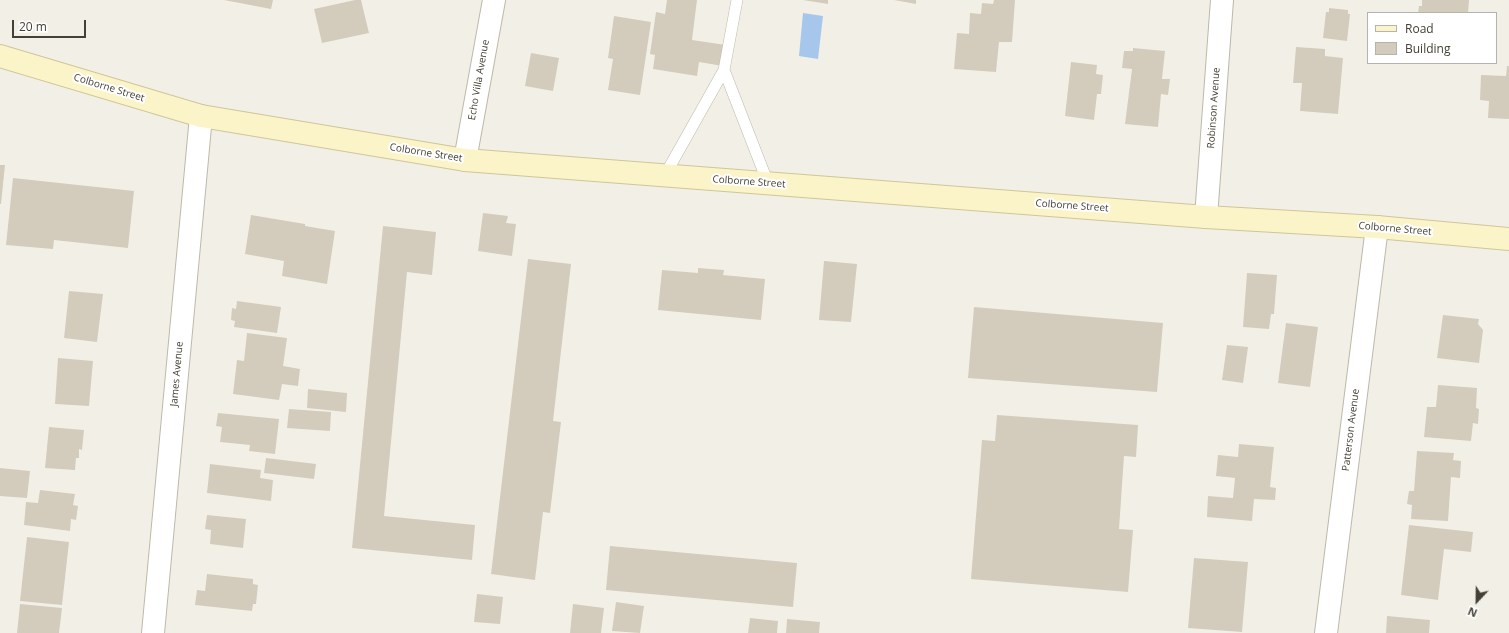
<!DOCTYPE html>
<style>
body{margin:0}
#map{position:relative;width:1509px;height:633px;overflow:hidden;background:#f2f0e6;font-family:"Open Sans",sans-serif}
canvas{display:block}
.legend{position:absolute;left:1367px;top:12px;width:130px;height:52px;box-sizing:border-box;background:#fff;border:1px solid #b4b3af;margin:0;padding:5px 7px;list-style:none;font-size:12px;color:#444036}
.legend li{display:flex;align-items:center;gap:8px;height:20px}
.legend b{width:20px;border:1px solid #b4b3af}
.north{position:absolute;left:1457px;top:581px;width:40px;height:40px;-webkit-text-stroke:3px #fff;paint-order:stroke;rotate:202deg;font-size:11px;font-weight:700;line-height:16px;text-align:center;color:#444036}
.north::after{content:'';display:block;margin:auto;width:14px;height:18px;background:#444036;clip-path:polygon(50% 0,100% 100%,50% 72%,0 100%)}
.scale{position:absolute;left:12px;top:20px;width:74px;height:18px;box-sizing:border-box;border:2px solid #444036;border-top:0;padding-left:5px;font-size:12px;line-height:14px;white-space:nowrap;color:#444036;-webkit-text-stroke:3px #fff;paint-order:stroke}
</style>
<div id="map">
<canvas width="1509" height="633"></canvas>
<ul class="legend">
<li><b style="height:5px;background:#fbf4c8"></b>Road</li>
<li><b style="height:11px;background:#d3ccbd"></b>Building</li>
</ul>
<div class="north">N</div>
<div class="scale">20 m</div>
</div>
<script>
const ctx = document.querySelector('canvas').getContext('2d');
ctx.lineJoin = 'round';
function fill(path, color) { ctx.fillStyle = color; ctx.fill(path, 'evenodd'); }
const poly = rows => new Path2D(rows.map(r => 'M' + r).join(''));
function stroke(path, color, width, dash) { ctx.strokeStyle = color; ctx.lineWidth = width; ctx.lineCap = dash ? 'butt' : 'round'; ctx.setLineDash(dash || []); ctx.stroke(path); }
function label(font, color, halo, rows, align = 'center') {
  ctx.font = font + ' "Open Sans",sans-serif'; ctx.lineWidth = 4; ctx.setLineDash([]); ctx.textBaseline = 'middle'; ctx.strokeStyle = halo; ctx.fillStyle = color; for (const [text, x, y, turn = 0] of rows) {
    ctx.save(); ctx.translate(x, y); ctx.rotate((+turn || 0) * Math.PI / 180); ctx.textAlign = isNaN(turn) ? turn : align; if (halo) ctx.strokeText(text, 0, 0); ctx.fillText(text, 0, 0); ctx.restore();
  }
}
fill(poly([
 [803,13,823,16,818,59,799,56]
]), '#a6c7eb');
fill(poly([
 [224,0,273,0,271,9],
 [355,0,361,0,369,33,322,43,314,9],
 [667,0,697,0,692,40,726,45,723,66,699,62,697,76,653,69,655,55,650,54,656,12,665,14],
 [803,0,828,0,828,4],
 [894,0,916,0,916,4],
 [994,0,1015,0,1012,42,999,42,996,72,954,69,957,33,969,34,970,13,981,14,982,3,993,4],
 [1422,0,1469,0,1468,13,1418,13,1419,6,1422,6],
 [1329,8,1348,10,1348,14,1350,14,1347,41,1323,38,1326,12,1329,12],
 [614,16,651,22,640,95,608,90,613,59,608,58],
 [1296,47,1325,49,1325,56,1343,58,1338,114,1300,111,1302,83,1293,83],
 [1133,48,1165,51,1162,79,1170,79,1168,95,1161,94,1158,127,1125,124,1132,69,1122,68,1124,51,1133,51],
 [531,53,559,58,553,91,525,86],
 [1071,62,1097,65,1096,74,1103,75,1101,94,1097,94,1094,120,1065,116],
 [1507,66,1509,66,1509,119,1488,118,1489,101,1480,100,1481,75,1506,76],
 [0,165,5,165,1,204,0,204],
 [13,178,134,191,128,248,54,240,53,249,6,245],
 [483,213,508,216,506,223,516,224,512,256,478,251],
 [251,215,305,224,305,226,335,231,327,284,282,276,284,261,245,254],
 [383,226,436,232,432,275,407,272,384,516,475,525,472,560,352,548],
 [528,259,571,264,553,421,561,422,550,513,543,512,535,580,491,574],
 [824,261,857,264,851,322,819,320],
 [698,268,724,270,723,275,765,279,761,320,658,310,662,270,698,273],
 [1247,273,1277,275,1274,314,1271,314,1269,329,1243,327],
 [69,291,103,294,97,342,64,338],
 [237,301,281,307,277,333,234,327,235,321,231,320,232,308,236,309],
 [974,307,1163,323,1157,392,968,378],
 [1443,315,1479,319,1478,324,1483,330,1479,363,1437,358],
 [1286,323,1318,327,1310,387,1278,383],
 [247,333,287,338,283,366,300,369,298,386,282,384,279,400,233,394,237,360,244,361],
 [1227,345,1248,347,1243,383,1222,380],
 [58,358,93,361,89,406,55,404],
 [1438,385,1477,388,1476,408,1479,409,1478,424,1473,423,1471,441,1424,437,1427,407,1436,407],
 [308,389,347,393,346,412,307,408],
 [289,409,331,412,330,431,287,428],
 [218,413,279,419,275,454,249,451,250,445,220,442,222,427,216,426],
 [997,415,1138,425,1136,457,1124,456,1119,529,1133,530,1128,592,971,579,982,440,995,441],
 [49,427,84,430,82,450,79,449,79,458,76,458,75,470,45,468],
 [1239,444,1274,447,1270,487,1276,488,1275,500,1254,499,1252,521,1207,517,1208,496,1233,498,1235,478,1216,476,1218,455,1238,457],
 [1417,451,1454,453,1453,460,1461,461,1460,478,1451,477,1448,521,1411,519,1412,505,1407,504,1409,491,1414,491],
 [266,458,316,464,314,479,264,473],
 [210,464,261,470,260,478,273,480,271,501,207,493],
 [0,468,30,471,27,498,0,496],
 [40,490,75,494,73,505,78,506,76,520,71,519,70,531,24,525,26,502,38,503],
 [207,515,246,519,243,548,210,544,211,530,205,529],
 [1409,525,1473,532,1471,552,1444,549,1438,600,1401,595],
 [27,537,69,542,62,605,20,601],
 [610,546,797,563,793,607,606,590],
 [1194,558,1248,562,1242,632,1188,628],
 [207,574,253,579,253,584,258,585,256,604,253,604,252,611,195,605,197,590,205,591],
 [477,594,503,597,500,624,474,622],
 [616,602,644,606,640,633,612,631],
 [20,604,62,608,59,633,17,633],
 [573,604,604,608,601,633,570,633],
 [1387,616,1430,620,1429,633,1386,633],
 [750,618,778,621,777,633,748,633],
 [787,619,820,622,819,633,786,633]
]), '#d3ccbd');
const service = poly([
 [724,70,737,0],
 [665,175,724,70,768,183]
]);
const minor = poly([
 [465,160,494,0],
 [1206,217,1222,0],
 [153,633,201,116],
 [1326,633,1377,227]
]);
const secondary = poly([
 [0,56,201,116,465,160,1206,217,1377,227,1509,239]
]);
stroke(service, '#bdb8aa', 12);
stroke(minor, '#bdb8aa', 24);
stroke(secondary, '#cfc699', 24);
stroke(service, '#fff', 11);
stroke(minor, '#fff', 22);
stroke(secondary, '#fbf4c8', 22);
label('10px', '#444036', '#fff', [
 ["Echo Villa Avenue",479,80,-80],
 ["Colborne Street",109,88,17],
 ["Robinson Avenue",1214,108,-86],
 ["Colborne Street",426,153,9],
 ["Colborne Street",749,182,4],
 ["Colborne Street",1072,206,4],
 ["Colborne Street",1395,229,5],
 ["James Avenue",177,374,-85],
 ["Patterson Avenue",1351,430,-83]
]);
</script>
